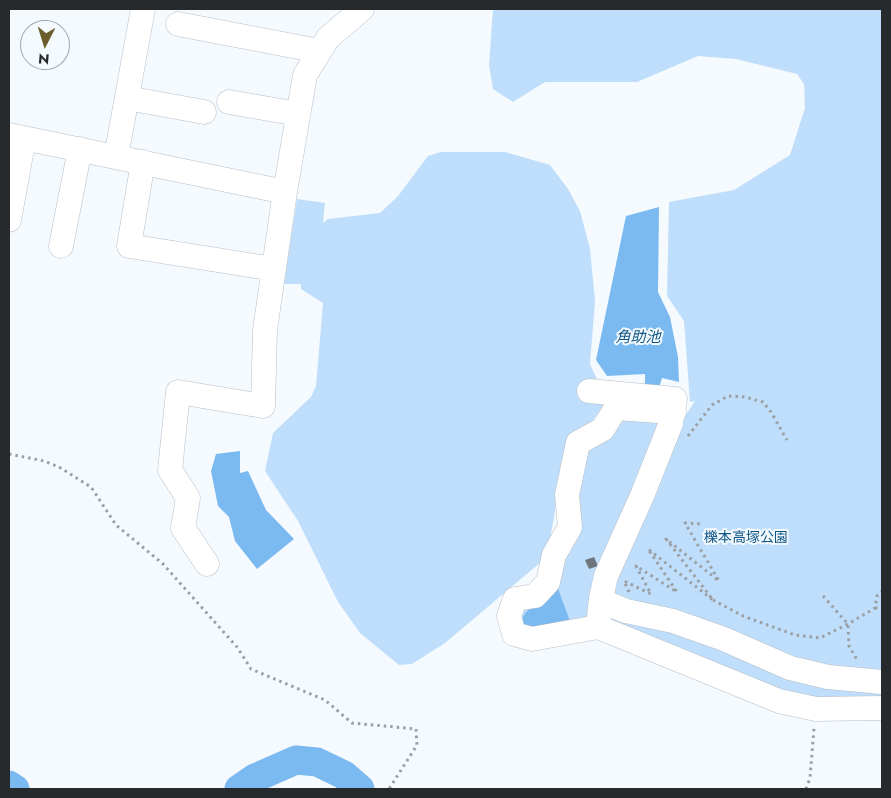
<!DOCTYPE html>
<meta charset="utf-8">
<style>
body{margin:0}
#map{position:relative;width:891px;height:798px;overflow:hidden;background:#f5faff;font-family:Jost,sans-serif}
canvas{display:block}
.frame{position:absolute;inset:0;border:10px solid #262a2d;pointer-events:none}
.north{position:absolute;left:20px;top:20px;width:50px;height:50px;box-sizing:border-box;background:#f5faff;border:1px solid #a2a7ab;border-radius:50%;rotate:185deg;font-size:14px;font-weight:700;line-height:20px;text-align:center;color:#262a2d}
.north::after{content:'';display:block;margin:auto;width:18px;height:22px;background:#6b5e2b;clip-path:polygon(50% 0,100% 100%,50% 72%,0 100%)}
</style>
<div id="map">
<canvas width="891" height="798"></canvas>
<div class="frame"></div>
<div class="north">N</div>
</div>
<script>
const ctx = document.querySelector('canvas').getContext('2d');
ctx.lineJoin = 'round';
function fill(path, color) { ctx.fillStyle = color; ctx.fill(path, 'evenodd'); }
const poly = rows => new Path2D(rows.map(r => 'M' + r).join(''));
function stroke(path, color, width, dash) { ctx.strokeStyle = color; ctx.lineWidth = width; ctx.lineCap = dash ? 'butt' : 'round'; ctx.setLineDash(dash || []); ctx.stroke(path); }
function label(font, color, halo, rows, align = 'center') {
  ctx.font = font + ' Jost,"Noto Sans JP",sans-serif'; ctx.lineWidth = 4; ctx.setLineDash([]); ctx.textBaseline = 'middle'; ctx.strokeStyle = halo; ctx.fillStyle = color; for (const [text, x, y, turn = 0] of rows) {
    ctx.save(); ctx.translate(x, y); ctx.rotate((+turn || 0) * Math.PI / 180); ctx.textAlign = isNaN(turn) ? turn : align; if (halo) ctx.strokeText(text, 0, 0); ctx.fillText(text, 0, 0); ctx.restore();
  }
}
fill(poly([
 [493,9,882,9,882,702,814,705,620,632,521,631,515,613,551,591,579,456,609,433,627,417,683,419,695,401,690,402,684,321,667,296,669,202,734,190,790,155,805,108,804,84,797,74,736,59,698,56,637,82,545,82,513,102,493,89,489,65],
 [441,152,505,152,550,165,568,189,580,211,590,249,595,301,590,364,607,401,564,459,547,557,445,643,412,664,399,665,360,633,338,602,298,521,265,471,273,433,311,397,316,386,323,303,301,289,301,284,284,284,297,199,325,203,323,223,328,219,380,213,398,196,428,156]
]), '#bfdefb');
fill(poly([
 [659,207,658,292,670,317,678,357,679,382,662,378,659,388,645,386,645,374,607,376,596,360,626,216],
 [240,451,240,473,248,471,266,510,294,539,257,569,235,541,229,517,218,506,211,471,216,454],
 [556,583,571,624,521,629,521,620,526,612,552,592]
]), '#7bbaf0');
stroke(poly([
 [9,785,15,789],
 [239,789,255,778,296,760,317,762,344,775,360,789]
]), '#7bbaf0', 29);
fill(poly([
 [594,557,598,566,589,569,585,560]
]), '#6e767d');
const minor = poly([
 [178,24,319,51],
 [127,98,204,112],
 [229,102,298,114],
 [9,135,285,192,305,75,328,38,362,9],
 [116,157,143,9],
 [143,162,129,246,274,269],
 [9,220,24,138],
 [61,246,80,149],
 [589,391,675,399,671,423,642,496,606,576,601,598],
 [674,412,616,408,603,429,578,443,567,495,570,527,554,555,548,582,535,596,515,599,509,616,514,634,532,639,598,627,779,701,816,709,882,708],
 [207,564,183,528,188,498,170,470,178,392,263,406,265,330,285,192],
 [598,627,601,598,611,605,626,611,673,621,724,639,790,668,828,677,882,682]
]);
stroke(minor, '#b6bec6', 25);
stroke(poly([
 [688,436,712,405,728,396,745,397,763,402,771,412,787,440],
 [9,454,44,461,59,467,91,487,116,525,163,564,237,647,251,669,325,700,352,723,416,729,417,745,389,789],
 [629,592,624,581,651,594,636,566,677,592,648,549,713,600,666,539,719,581,685,523,702,524],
 [823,596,848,624,849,646,858,661],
 [713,600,743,616,795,635,820,638,848,624,875,608,877,596,882,591],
 [875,608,882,608],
 [806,789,810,778,814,728]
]), '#9a9fa3', 3, [2.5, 4]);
stroke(minor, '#fff', 24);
label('14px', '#0d5687', '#f5faff', [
 ["櫟本高塚公園",746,539]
]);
label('italic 15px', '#0d5687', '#f5faff', [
 ["角助池",638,338]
]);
</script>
